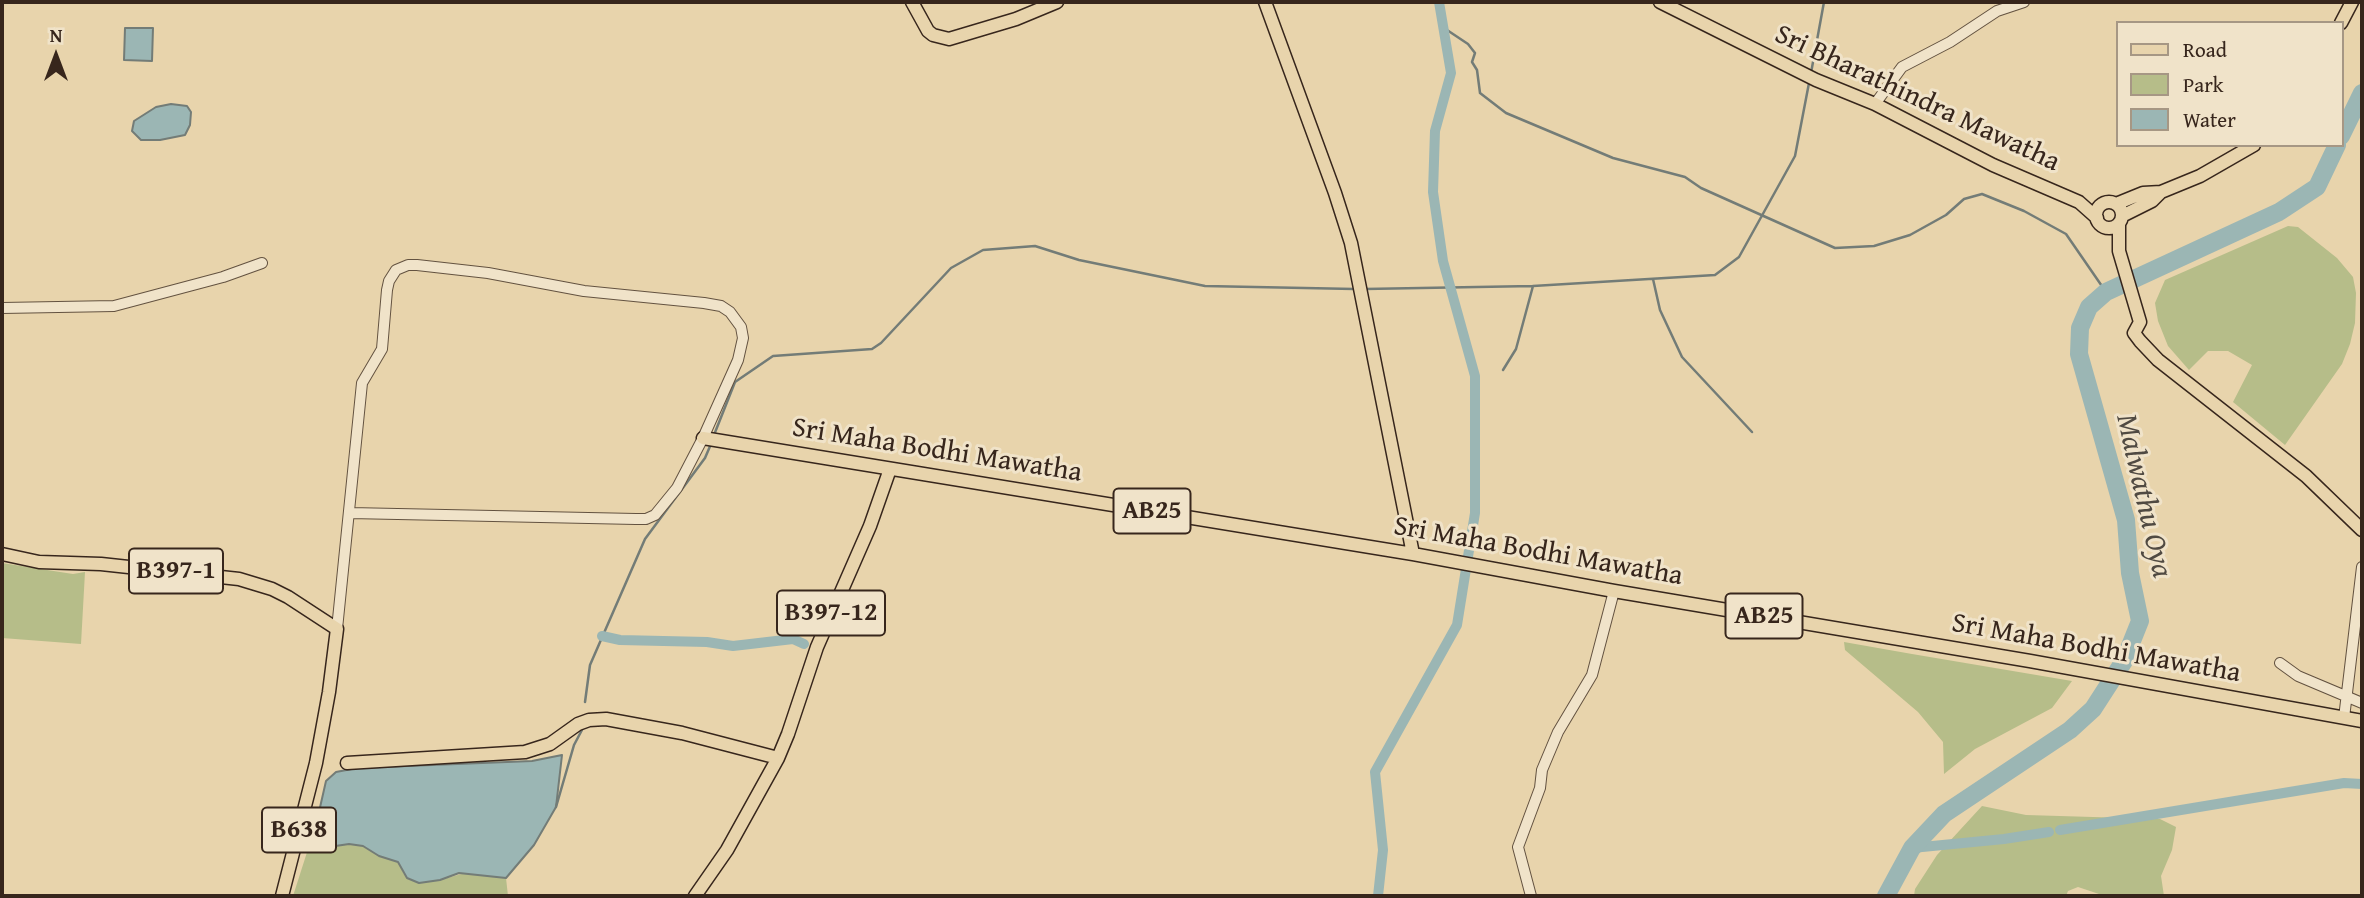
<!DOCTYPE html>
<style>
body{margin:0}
#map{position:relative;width:2364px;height:898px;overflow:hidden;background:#e8d4ac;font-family:"Gentium Book Plus",serif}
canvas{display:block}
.frame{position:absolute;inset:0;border:4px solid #37261c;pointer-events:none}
.legend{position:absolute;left:2116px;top:21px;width:228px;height:126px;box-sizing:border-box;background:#f0e3c9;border:2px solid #a69784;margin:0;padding:9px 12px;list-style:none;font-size:21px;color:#37261c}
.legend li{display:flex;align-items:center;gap:14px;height:35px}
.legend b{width:35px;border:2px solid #a69784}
.north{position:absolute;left:21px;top:21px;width:70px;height:70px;-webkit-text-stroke:5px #f0e3c9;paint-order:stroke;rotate:0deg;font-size:19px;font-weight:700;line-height:28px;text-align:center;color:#37261c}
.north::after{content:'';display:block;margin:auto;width:24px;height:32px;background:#37261c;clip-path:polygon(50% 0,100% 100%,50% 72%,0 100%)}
</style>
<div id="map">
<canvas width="2364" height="898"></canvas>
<div class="frame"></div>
<ul class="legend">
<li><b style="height:9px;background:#e8d4ac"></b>Road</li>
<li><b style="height:19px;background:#b6bd89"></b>Park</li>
<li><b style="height:19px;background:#9bb6b4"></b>Water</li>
</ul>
<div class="north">N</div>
</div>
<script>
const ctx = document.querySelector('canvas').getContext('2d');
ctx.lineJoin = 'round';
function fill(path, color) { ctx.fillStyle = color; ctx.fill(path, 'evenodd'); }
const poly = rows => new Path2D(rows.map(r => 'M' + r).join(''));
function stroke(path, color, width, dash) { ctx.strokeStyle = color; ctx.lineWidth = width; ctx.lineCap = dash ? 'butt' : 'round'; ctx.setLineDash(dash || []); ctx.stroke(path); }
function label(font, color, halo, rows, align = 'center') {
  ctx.font = font + ' "Gentium Book Plus",serif'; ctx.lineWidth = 6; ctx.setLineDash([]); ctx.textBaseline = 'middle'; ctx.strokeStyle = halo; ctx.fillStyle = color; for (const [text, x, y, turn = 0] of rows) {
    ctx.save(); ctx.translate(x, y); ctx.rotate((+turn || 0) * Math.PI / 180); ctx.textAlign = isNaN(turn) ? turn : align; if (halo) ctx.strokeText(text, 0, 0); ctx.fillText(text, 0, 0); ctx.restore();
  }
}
fill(poly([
 [2288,226,2298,227,2337,258,2353,277,2356,293,2355,323,2350,344,2342,364,2285,445,2233,402,2252,365,2228,351,2208,351,2189,370,2168,346,2158,321,2155,303,2165,280],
 [2,563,73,574,85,572,81,644,2,638],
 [1844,642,1912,654,2072,681,2052,708,1975,749,1944,774,1943,742,1918,712,1845,650],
 [1982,806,2026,815,2160,819,2176,827,2172,850,2161,876,2164,896,2105,896,2078,887,2068,891,2066,896,1914,896,1915,889,1937,855],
 [349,844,363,846,398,862,404,874,440,880,465,873,506,878,508,896,293,896,309,846,326,848]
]), '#b6bd89');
const water = poly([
 [125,28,153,28,152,61,124,60,125,28],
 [171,104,187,106,191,112,190,125,185,135,160,140,141,140,132,131,134,121,156,107,171,104],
 [562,755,556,807,534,845,506,878,459,873,440,880,419,883,407,878,398,862,379,856,363,846,349,844,322,848,309,846,316,825,326,781,336,772,357,768,532,761,562,755]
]);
fill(water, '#9bb6b4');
stroke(water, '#737c77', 2);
stroke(poly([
 [1444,28,1468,44,1475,53,1472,62,1477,70,1480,93,1506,113,1613,158,1685,177,1701,188,1835,248,1874,246,1910,235,1946,215,1964,199,1982,194,2024,211,2066,234,2106,292],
 [1811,73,1824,2],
 [1653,279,1660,310,1682,357,1752,432],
 [1365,289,1533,286,1715,275,1739,257,1795,156,1809,83],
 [1503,370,1516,349,1533,286],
 [714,435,735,382,773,356,872,349,881,343,951,268,983,250,1035,246,1079,260,1205,286,1354,289],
 [585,702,590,665,645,539,705,458,711,444],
 [556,807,574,745,583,728]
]), '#737c77', 2.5);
stroke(poly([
 [602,636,620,640,707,642,733,646,793,639,804,644],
 [2060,830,2344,783,2362,784],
 [1912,848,2004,839,2049,832],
 [1378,896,1383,850,1375,772,1457,625,1475,513,1475,376,1443,261,1433,192,1435,131,1451,73,1439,2]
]), '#9bb6b4', 10);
stroke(poly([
 [2341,136,2362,93],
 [1886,896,1912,848,1944,814,2070,730,2093,709,2124,661,2140,621,2130,573,2126,520,2079,354,2080,328,2089,307,2106,292,2279,212,2317,187,2337,145]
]), '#9bb6b4', 18);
const minor = poly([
 [1875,104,1902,67,1950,42,1997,11,2024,2],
 [2,308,114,306,223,277,262,263],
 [337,629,362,383,382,349,387,290,389,281,396,270,408,265,417,265,488,273,584,291,704,303,721,306,730,312,741,327,743,338,738,360,703,438,677,488,655,515,646,519,636,519,350,513],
 [2280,663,2298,676,2362,703],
 [2344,718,2362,567],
 [1531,896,1518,847,1540,788,1542,770,1558,732,1592,675,1614,591]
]);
const major = poly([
 [912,2,928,31,933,35,949,39,1016,19,1057,2],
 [1265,2,1335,193,1351,243,1413,554],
 [1660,2,1816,80,1875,104,1993,165,2079,202,2097,218],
 [2341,23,2352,2],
 '2096 215a13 13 0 1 1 26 0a13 13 0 1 1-26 0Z',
 [2116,204,2143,193,2161,192,2200,176,2254,145],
 [2122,216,2152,201,2161,192],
 [2119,223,2119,251,2140,322,2134,333,2140,341,2158,360,2306,476,2362,530],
 [703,438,1413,554,1614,591,2030,661,2362,721],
 [2,554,39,562,101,564,239,579,272,589,288,597,337,629,329,692,316,763,282,896],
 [347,763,525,752,550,744,578,724,589,720,606,719,682,733,778,758],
 [695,896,727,850,778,758,788,734,817,647,870,526,890,469]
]);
stroke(minor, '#635240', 12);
stroke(major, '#37261c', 15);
stroke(minor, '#f0e3c9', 10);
stroke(major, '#e8d4ac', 12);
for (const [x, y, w] of [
 [1152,511,77],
 [176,571,94],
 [831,613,108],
 [1764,616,77],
 [299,830,74]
]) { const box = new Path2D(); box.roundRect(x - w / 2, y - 22.5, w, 45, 5); ctx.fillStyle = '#f0e3c9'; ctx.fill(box); stroke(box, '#37261c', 2); }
label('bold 26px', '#37261c', null, [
 ["AB25",1152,511],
 ["B397-1",176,571],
 ["B397-12",831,613],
 ["AB25",1764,616],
 ["B638",299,830]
]);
label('28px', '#37261c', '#f0e3c9', [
 ["Sri Bharathindra Mawatha",1917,99,25],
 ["Sri Maha Bodhi Mawatha",937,451,9],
 ["Sri Maha Bodhi Mawatha",1538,552,10],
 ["Sri Maha Bodhi Mawatha",2096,649,10]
]);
label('italic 30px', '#504a42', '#f0e3c9', [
 ["Malwathu Oya",2143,496,77]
]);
</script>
